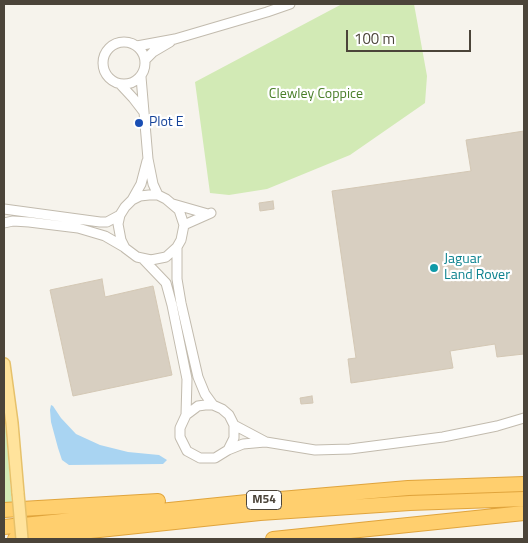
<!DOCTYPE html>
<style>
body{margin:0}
#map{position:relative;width:528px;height:543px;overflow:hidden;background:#f6f3ec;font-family:"Titillium Web",sans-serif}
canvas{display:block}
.frame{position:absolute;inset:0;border:5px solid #4b4439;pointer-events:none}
.scale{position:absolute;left:346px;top:30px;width:125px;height:22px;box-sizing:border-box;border:2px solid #4b4439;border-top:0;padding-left:6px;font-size:15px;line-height:18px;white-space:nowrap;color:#4b4439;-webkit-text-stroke:4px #fff;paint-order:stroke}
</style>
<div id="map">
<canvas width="528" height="543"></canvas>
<div class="frame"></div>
<div class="scale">100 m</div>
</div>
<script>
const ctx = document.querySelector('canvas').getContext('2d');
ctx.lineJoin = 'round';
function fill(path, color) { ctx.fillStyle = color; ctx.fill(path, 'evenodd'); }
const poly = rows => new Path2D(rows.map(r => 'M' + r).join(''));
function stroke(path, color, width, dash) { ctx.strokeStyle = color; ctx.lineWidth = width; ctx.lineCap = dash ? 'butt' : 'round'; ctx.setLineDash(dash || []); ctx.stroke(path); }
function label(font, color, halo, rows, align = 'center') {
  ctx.font = font + ' "Titillium Web",sans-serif'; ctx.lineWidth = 4.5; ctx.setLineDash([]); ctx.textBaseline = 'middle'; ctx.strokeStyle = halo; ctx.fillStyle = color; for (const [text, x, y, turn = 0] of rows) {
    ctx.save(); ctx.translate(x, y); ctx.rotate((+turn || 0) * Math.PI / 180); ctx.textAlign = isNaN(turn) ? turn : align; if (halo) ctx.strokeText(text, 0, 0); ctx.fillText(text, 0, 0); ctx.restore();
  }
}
fill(poly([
 [342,4,414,4,427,76,425,103,350,155,267,189,229,195,210,193,195,82],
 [4,411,5,420,12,503,4,503]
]), '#d2eab5');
fill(poly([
 [51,405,53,406,61,418,76,434,100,445,128,452,159,455,167,460,163,464,69,465,62,460,58,448,51,422,50,410]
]), '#a9d4f2');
const building = poly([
 [524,131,524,354,497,357,495,344,450,351,453,368,351,383,348,359,356,358,332,191,471,171,466,140,524,131],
 [273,201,274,209,260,211,259,203,273,201],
 [102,279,105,297,153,286,172,375,73,396,50,290,102,279],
 [312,396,313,403,301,404,300,398,312,396]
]);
fill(building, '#d8cfc1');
stroke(building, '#d3c7b4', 1);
const minor = poly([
 '103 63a21 21 0 1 1 42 0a21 21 0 1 1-42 0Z',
 [137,46,175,39,267,12,290,4],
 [146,59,153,52,170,42],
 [141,77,148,159,153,184,158,195],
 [120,84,133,98,143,111],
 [132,200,141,184,147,161],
 [173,204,208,214],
 [4,209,100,222,107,222,120,215,125,207,132,200,140,196,149,195,158,195,166,199,179,210,184,225,181,240,177,247,166,257,151,260,137,257,125,248,121,240,118,224,120,215],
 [4,223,13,221,29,222,78,228,105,236,124,247],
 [184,225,211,213],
 [177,247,177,279,181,303,198,377,205,394,213,405],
 [144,260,166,283,172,305,187,379,186,415],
 [234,425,266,442,315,450,350,449,443,437,497,426,524,418],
 [228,450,234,438,234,425,229,415,222,409,213,405,205,405,198,406,186,415,180,428,180,437,187,451,200,458,215,458,228,450,243,444,265,442]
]);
const major = poly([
 [4,364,12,423,18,493]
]);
const highway = poly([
 [4,510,158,501],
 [4,527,257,501,408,488,524,484],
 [15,539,260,513,410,503,524,499],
 [273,539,524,513]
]);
stroke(minor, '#c2bbae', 11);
stroke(major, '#e6c16a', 14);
stroke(highway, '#e0a43c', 16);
stroke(minor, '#fff', 9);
stroke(major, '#ffe39c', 11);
stroke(highway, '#ffcf6e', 14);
const majorBridge = poly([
 [18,493,22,539]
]);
stroke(majorBridge, '#e6c16a', 14, []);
stroke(majorBridge, '#ffe39c', 11);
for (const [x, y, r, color] of [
 [139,123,5,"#1a4fb4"],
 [434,268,5,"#0f9aa8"]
]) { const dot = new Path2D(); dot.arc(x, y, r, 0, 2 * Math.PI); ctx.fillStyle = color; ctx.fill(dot); stroke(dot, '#fff', 2); }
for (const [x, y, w] of [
 [264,500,35]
]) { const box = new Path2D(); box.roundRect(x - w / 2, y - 9.5, w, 19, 4); ctx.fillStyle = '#fff'; ctx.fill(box); stroke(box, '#4b4439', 1); }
label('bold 12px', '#4b4439', null, [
 ["M54",264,500]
]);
label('14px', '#4a7f2a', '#fff', [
 ["Clewley Coppice",316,95]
]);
label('14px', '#164399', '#fff', [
 ["Plot E",149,123]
], 'left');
label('14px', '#0d838f', '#fff', [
 ["Jaguar",444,260],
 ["Land Rover",444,276]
], 'left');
</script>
